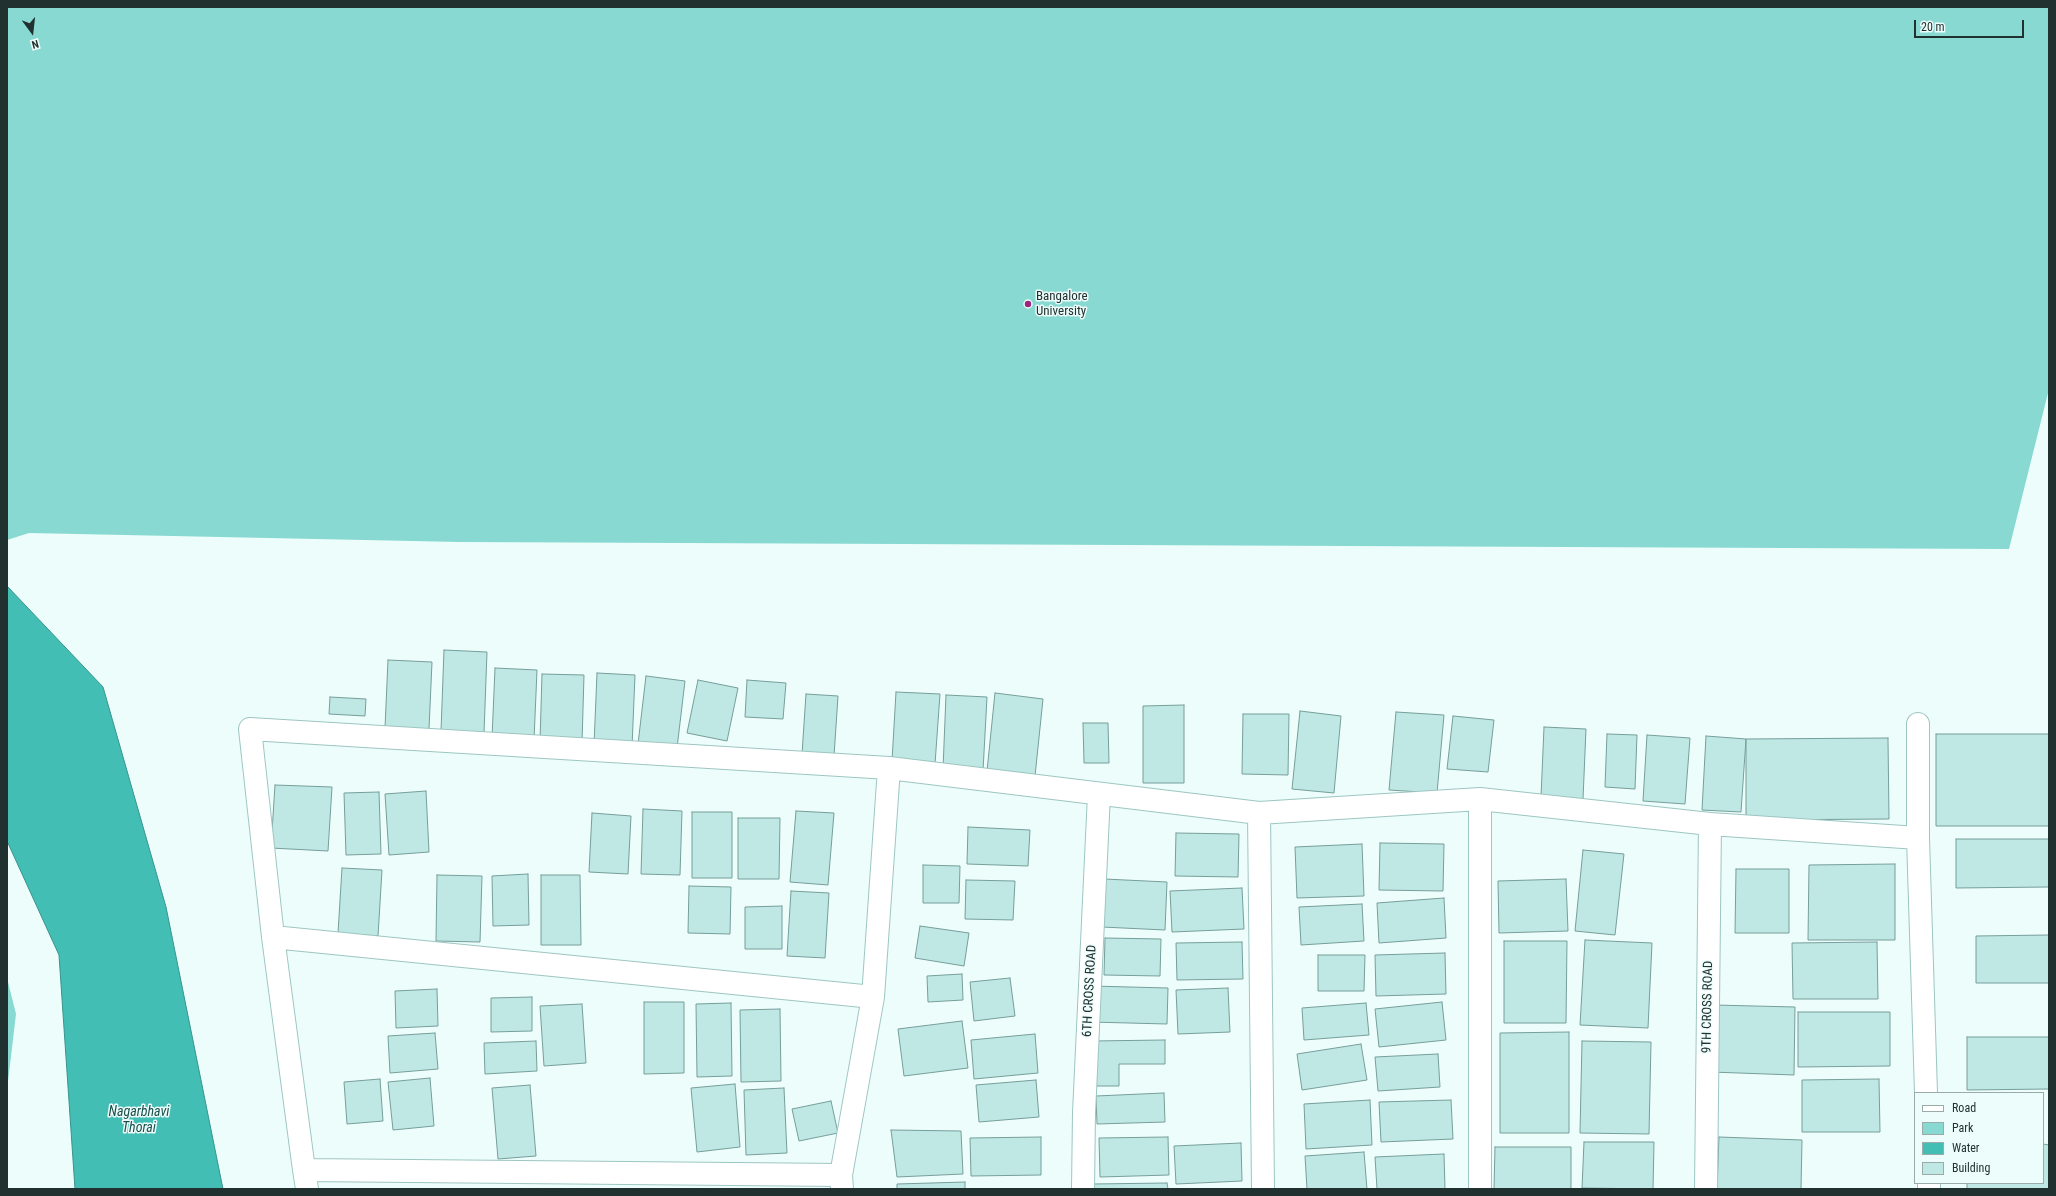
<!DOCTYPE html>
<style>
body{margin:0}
#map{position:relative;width:2056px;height:1196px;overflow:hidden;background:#edfdfb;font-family:"Roboto Condensed",sans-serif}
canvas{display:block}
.frame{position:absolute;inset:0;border:8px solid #213130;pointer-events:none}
.legend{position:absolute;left:1914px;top:1092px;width:130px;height:92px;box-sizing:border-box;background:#edfdfb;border:1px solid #9babaa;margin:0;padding:5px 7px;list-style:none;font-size:12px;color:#213130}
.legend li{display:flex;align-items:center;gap:8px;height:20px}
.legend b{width:20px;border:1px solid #9babaa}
.north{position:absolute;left:12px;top:12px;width:40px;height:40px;-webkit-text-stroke:3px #edfdfb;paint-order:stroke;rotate:165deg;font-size:11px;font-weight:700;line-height:16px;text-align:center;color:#213130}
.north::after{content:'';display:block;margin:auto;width:14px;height:18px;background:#213130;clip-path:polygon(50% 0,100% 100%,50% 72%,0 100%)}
.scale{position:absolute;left:1914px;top:20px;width:110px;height:18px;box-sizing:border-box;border:2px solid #213130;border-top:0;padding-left:5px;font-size:12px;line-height:14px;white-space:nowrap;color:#213130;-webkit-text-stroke:3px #edfdfb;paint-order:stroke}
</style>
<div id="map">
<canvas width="2056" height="1196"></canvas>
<div class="frame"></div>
<ul class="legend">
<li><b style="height:5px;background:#fff"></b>Road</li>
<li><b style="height:11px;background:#88d9d1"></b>Park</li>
<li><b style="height:11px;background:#42beb5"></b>Water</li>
<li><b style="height:11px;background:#bfe8e4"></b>Building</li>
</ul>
<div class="north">N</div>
<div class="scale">20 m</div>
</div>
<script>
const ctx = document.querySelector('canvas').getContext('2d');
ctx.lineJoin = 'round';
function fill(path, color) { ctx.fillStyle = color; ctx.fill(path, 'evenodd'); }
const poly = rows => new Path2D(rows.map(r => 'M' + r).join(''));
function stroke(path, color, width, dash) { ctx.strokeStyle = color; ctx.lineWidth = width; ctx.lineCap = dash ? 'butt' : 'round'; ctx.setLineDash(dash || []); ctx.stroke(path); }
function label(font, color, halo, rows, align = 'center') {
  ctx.font = font + ' "Roboto Condensed",sans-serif'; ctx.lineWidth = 3; ctx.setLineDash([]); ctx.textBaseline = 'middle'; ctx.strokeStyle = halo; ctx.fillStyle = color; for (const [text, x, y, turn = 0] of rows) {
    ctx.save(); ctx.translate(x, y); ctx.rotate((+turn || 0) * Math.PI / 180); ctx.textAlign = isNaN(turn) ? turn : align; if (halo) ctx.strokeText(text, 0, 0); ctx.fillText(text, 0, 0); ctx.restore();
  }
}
fill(poly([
 [7,7,2049,7,2049,389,2009,549,460,542,29,533,7,540],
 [7,978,16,1014,7,1090]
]), '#88d9d1');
const water = poly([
 [7,586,103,687,166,907,223,1189,75,1189,59,955,7,841,7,586]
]);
fill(water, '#42beb5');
stroke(water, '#38948d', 1);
const building = poly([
 [444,650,487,652,484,733,441,731,444,650],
 [388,660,432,662,429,729,385,728,388,660],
 [495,668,537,670,534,740,492,738,495,668],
 [597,673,635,675,632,747,594,745,597,673],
 [542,674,584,675,582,743,540,742,542,674],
 [646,676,685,681,677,748,638,744,646,676],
 [698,680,738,688,727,741,687,733,698,680],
 [747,680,786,683,783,719,745,717,747,680],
 [896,692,940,694,935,764,892,761,896,692],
 [995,693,1043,699,1035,776,987,771,995,693],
 [806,694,838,696,834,756,802,754,806,694],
 [946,695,987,697,983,771,943,769,946,695],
 [330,697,366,699,365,716,329,714,330,697],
 [1184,705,1184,783,1143,783,1143,706,1184,705],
 [1300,711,1341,716,1334,793,1292,789,1300,711],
 [1396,712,1444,715,1437,793,1389,790,1396,712],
 [1243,714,1289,714,1288,775,1242,774,1243,714],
 [1453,716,1494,720,1488,772,1447,769,1453,716],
 [1083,723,1108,723,1109,763,1084,763,1083,723],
 [1544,727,1586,729,1583,799,1541,797,1544,727],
 [1607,734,1637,735,1635,789,1605,787,1607,734],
 [1936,734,2049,734,2049,826,1936,826,1936,734],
 [1647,735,1690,738,1685,804,1643,801,1647,735],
 [1706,736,1746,739,1741,812,1702,810,1706,736],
 [1888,738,1889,819,1746,820,1746,739,1888,738],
 [275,785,332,787,328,851,271,848,275,785],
 [426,791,429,852,389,855,385,794,426,791],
 [379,792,381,854,346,855,344,793,379,792],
 [643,809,682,811,680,875,641,874,643,809],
 [796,811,834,813,828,885,790,882,796,811],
 [692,812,732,812,732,878,692,878,692,812],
 [592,813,631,816,628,874,589,872,592,813],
 [738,818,780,818,779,879,738,879,738,818],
 [968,827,1030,830,1028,866,967,864,968,827],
 [1176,833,1239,834,1238,877,1175,876,1176,833],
 [1956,839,2049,839,2049,887,1956,888,1956,839],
 [1380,843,1444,844,1443,891,1379,890,1380,843],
 [1362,844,1364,896,1297,898,1295,847,1362,844],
 [1583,850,1624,854,1615,935,1575,931,1583,850],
 [1895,864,1895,940,1808,940,1809,865,1895,864],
 [923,865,960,866,959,903,923,903,923,865],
 [342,868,382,870,378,936,338,933,342,868],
 [1736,869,1789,869,1789,933,1735,933,1736,869],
 [528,874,529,925,493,926,492,876,528,874],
 [437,875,482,876,480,942,436,941,437,875],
 [541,875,580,875,581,945,541,945,541,875],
 [1104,879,1167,882,1165,930,1102,927,1104,879],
 [1566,879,1568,931,1499,933,1498,881,1566,879],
 [966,880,1015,881,1013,920,965,919,966,880],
 [689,886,731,887,730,934,688,933,689,886],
 [1242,888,1244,929,1172,932,1170,891,1242,888],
 [791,891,829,893,825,958,787,956,791,891],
 [1444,898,1446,938,1379,943,1377,903,1444,898],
 [1362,904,1364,941,1301,945,1299,907,1362,904],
 [782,906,782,949,745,949,745,907,782,906],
 [920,926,969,933,964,966,915,958,920,926],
 [2049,935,2049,983,1976,983,1976,936,2049,935],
 [1105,938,1161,939,1160,976,1104,975,1105,938],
 [1585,940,1652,943,1648,1028,1580,1025,1585,940],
 [1504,941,1567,941,1566,1023,1504,1023,1504,941],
 [1242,942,1243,979,1177,980,1176,943,1242,942],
 [1877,942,1878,999,1793,999,1792,943,1877,942],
 [1445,953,1446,994,1376,996,1375,955,1445,953],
 [1318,955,1365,955,1364,991,1318,991,1318,955],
 [962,974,963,1000,928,1002,927,976,962,974],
 [1010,978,1015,1016,974,1021,970,982,1010,978],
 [1091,986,1168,988,1167,1024,1090,1022,1091,986],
 [1228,988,1230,1032,1178,1034,1176,990,1228,988],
 [437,989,438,1026,396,1028,395,991,437,989],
 [532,997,532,1031,491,1032,491,998,532,997],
 [644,1002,684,1002,684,1073,644,1074,644,1002],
 [1442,1002,1446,1040,1379,1047,1375,1009,1442,1002],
 [731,1003,732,1076,697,1077,696,1004,731,1003],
 [1366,1003,1369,1035,1304,1040,1302,1008,1366,1003],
 [582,1004,586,1063,544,1066,540,1006,582,1004],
 [1714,1005,1795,1007,1794,1075,1711,1072,1714,1005],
 [780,1009,781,1081,741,1082,740,1010,780,1009],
 [1798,1012,1890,1012,1890,1066,1798,1067,1798,1012],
 [962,1021,968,1068,904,1076,898,1029,962,1021],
 [1569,1032,1569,1133,1500,1133,1500,1033,1569,1032],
 [435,1033,438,1069,390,1073,388,1036,435,1033],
 [1035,1034,1038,1073,974,1079,971,1040,1035,1034],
 [1967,1037,2049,1037,2049,1089,1967,1090,1967,1037],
 [1165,1040,1165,1064,1119,1064,1119,1086,1093,1086,1092,1041,1165,1040],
 [536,1041,537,1071,485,1074,484,1043,536,1041],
 [1582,1041,1651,1042,1649,1134,1580,1133,1582,1041],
 [1361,1044,1367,1080,1302,1090,1297,1054,1361,1044],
 [1438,1054,1440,1087,1378,1091,1375,1057,1438,1054],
 [430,1078,434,1126,393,1130,388,1082,430,1078],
 [380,1079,383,1121,347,1124,344,1082,380,1079],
 [1879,1079,1880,1132,1802,1132,1802,1080,1879,1079],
 [1036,1080,1039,1117,979,1122,976,1085,1036,1080],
 [735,1084,740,1147,697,1152,691,1088,735,1084],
 [530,1085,536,1156,498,1159,492,1088,530,1085],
 [784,1088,787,1153,746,1155,744,1090,784,1088],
 [1164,1093,1165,1122,1097,1124,1096,1096,1164,1093],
 [1370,1100,1372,1145,1306,1149,1304,1104,1370,1100],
 [1451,1100,1453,1139,1381,1142,1379,1102,1451,1100],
 [831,1101,838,1133,799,1141,792,1109,831,1101],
 [891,1130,961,1131,963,1174,897,1177,891,1130],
 [1041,1137,1041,1175,971,1176,970,1138,1041,1137],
 [1168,1137,1169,1175,1100,1177,1099,1138,1168,1137],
 [1719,1137,1802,1140,1801,1189,1717,1189,1719,1137],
 [1584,1142,1654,1142,1653,1189,1582,1188,1584,1142],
 [1241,1143,1242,1181,1176,1184,1174,1146,1241,1143],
 [2043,1144,2049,1145,2049,1189,1967,1189,1967,1183,2043,1183,2043,1144],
 [1495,1147,1571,1147,1571,1189,1494,1189,1495,1147],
 [1364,1152,1367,1189,1307,1189,1305,1156,1364,1152],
 [1444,1154,1445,1189,1377,1189,1375,1157,1444,1154],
 [965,1182,965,1189,897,1189,897,1184,965,1182],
 [1167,1183,1168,1189,1093,1189,1093,1184,1167,1183]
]);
fill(building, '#bfe8e4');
stroke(building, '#769e9a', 1);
const street = poly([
 [1918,724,1918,838,1926,1093],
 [1480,799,1480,1189],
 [1259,813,1480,799,1710,824,1918,838],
 [273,937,304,1170,841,1175],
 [873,997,273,937,250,729,889,768,1259,813,1263,1189],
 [304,1170,307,1189],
 [1929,1183,1929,1189],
 [842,1189,841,1175,873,997,889,768],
 [1083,1189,1084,1113,1099,794],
 [1706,1189,1710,824]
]);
stroke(street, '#9dc6c2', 24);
stroke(street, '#fff', 22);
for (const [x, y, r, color] of [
 [1028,304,4,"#9a2480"]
]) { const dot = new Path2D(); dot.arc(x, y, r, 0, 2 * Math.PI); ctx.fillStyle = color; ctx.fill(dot); stroke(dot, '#edfdfb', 1.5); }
label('13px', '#213130', '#edfdfb', [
 ["Bangalore",1036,297],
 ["University",1036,312]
], 'left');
label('13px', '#213130', '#edfdfb', [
 ["6TH CROSS ROAD",1090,991,-87],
 ["9TH CROSS ROAD",1708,1007,-89]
]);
label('italic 14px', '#194e4a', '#edfdfb', [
 ["Nagarbhavi",139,1112],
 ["Thorai",139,1128]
]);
</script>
